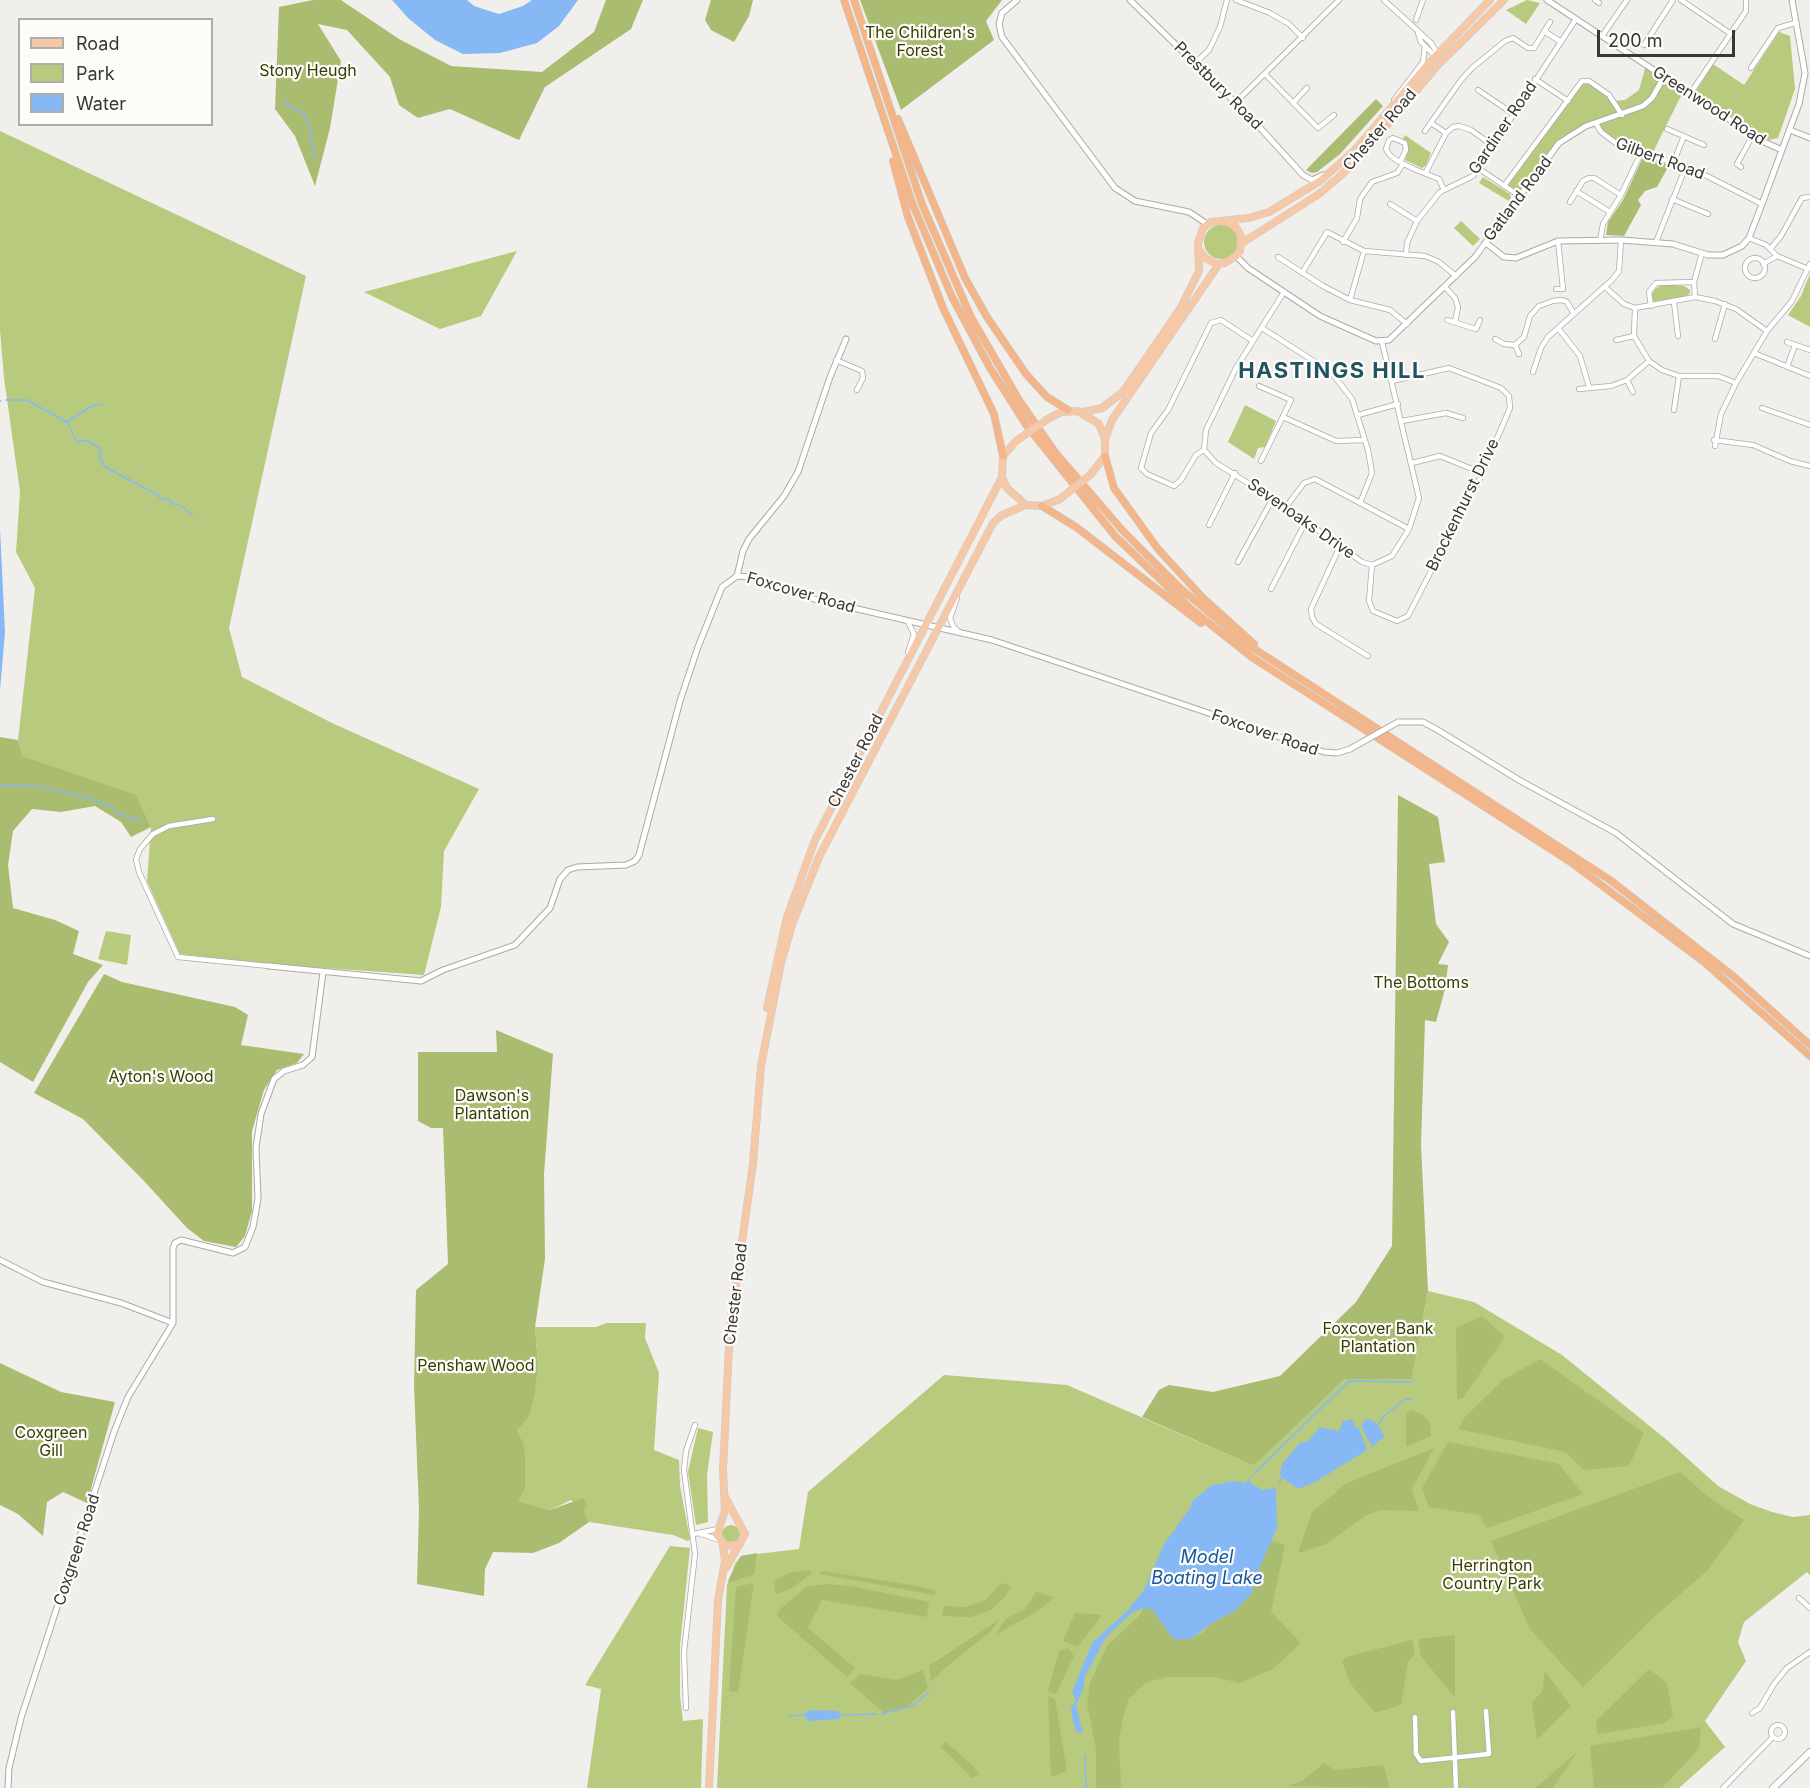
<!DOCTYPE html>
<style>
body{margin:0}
#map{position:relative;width:1810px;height:1788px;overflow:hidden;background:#f1efeb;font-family:Inter,sans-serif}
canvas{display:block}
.legend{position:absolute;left:18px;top:18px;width:195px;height:108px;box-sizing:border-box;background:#fefcf9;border:2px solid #afadab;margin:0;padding:8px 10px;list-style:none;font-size:18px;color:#383736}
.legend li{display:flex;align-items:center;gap:12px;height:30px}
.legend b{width:30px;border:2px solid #afadab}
.scale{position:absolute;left:1597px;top:30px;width:138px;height:27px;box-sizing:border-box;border:3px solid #383736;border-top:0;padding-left:8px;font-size:18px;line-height:21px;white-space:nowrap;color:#383736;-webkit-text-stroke:4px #fefcf9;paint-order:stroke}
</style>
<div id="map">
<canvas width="1810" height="1788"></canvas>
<ul class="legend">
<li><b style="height:8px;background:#f5c8a7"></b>Road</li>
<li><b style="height:16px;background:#b7ca7e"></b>Park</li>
<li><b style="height:16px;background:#86b8f5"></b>Water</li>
</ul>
<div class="scale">200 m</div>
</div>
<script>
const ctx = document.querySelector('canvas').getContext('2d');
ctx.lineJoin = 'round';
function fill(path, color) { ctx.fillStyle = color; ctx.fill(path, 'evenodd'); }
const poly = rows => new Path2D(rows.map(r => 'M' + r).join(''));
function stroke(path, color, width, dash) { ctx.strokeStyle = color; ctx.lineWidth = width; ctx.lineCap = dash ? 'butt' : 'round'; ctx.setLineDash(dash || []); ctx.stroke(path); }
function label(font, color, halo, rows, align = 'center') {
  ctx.font = font + ' Inter,sans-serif'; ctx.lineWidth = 4.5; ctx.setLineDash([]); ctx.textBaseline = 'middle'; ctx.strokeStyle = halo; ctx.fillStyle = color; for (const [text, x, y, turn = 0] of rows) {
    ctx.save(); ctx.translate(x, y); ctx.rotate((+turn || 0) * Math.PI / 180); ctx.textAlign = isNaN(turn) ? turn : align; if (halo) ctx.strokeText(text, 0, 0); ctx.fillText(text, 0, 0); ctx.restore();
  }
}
fill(poly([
 [1527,0,1540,3,1526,24,1506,10],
 [1779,32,1790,36,1795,89,1778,138,1769,140,1695,93,1713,64,1744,85],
 [1646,65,1684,90,1652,154,1608,139,1597,123,1559,143,1521,197,1504,186,1582,81,1589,81,1614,101,1625,100,1639,90],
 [0,131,306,276,229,628,242,677,332,723,479,789,444,851,441,907,424,975,256,963,180,954,147,881,151,827,136,796,21,756,18,740,35,588,16,552,20,492,4,378,0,330],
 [1405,135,1431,153,1426,165,1422,168,1405,160,1408,147,1403,139],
 [1483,177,1510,194,1512,203,1479,183],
 [1461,221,1480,239,1473,246,1454,228],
 '1204 242a17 17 0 1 1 34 0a17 17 0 1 1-34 0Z',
 [517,251,481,316,440,329,364,292],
 [1810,274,1810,327,1788,315,1801,296],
 [1663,284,1684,286,1690,290,1690,293,1686,296,1659,303,1653,300,1652,294,1655,289],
 [1245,405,1276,421,1265,447,1258,448,1254,459,1228,442],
 [106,931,131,935,127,965,98,959],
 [1428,1291,1474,1302,1562,1355,1667,1440,1718,1486,1750,1504,1772,1512,1793,1517,1810,1515,1810,1575,1807,1572,1744,1622,1738,1642,1746,1661,1705,1721,1725,1747,1679,1788,717,1788,727,1585,735,1564,741,1556,799,1549,808,1492,944,1375,1067,1385,1254,1466,1345,1379,1412,1379],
 [607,1323,646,1323,645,1338,659,1373,654,1450,679,1460,680,1486,690,1539,688,1541,673,1535,589,1522,584,1511,571,1500,550,1510,517,1501,525,1489,525,1454,517,1431,529,1417,538,1363,535,1327,596,1327],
 [698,1428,713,1432,707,1475,708,1522,696,1525,688,1472],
 '722 1534a9 9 0 1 1 18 0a9 9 0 1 1-18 0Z',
 [670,1546,690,1548,680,1645,680,1696,683,1721,703,1719,701,1788,587,1788,601,1689,585,1685]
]), '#b7ca7e');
fill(poly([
 [313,0,341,0,399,39,451,66,542,72,594,32,606,0,643,0,631,29,545,87,519,140,450,109,418,118,399,105,390,77,347,30,318,24,341,61,330,128,315,186,295,136,275,109,279,7],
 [711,0,753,0,749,16,734,42,711,30,705,20],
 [860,0,1002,0,986,21,994,40,901,110],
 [1376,99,1383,106,1340,154,1317,172,1312,173,1306,170],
 [1644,155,1666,164,1667,169,1657,187,1645,191,1638,200,1641,205,1624,236,1606,235,1608,222,1623,200],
 [0,737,18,740,22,756,136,795,151,827,131,837,121,822,95,806,61,812,32,809,13,831,8,865,13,908,55,920,79,931,73,954,103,965,88,982,33,1082,0,1062],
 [1398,795,1438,817,1445,862,1429,864,1436,924,1449,942,1438,964,1448,965,1445,989,1436,1022,1425,1020,1421,1145,1428,1291,1412,1379,1345,1379,1254,1466,1142,1417,1159,1390,1169,1385,1213,1392,1280,1376,1356,1302,1392,1246],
 [104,974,122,982,235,1007,248,1015,241,1045,304,1054,297,1063,277,1070,264,1090,252,1131,252,1211,245,1236,236,1247,204,1241,187,1228,144,1181,83,1119,34,1093],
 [496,1030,553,1054,544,1174,545,1259,535,1327,538,1363,535,1392,529,1417,517,1431,523,1443,525,1454,525,1489,518,1501,550,1510,583,1498,587,1506,584,1511,589,1522,559,1543,533,1553,493,1552,485,1569,484,1596,417,1584,419,1510,414,1386,416,1290,448,1264,443,1128,431,1128,418,1121,418,1052,497,1052],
 [1482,1316,1505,1337,1463,1398,1457,1400,1456,1328],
 [1540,1359,1644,1433,1629,1466,1584,1470,1565,1452,1458,1429,1465,1417,1503,1380],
 [0,1363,61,1392,115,1402,87,1503,63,1492,47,1502,43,1536,18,1514,0,1505],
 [1412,1410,1422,1414,1430,1423,1431,1436,1406,1447,1406,1413],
 [1448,1442,1559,1464,1583,1494,1487,1528,1479,1515,1429,1507,1422,1488],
 [1434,1448,1412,1489,1419,1511,1380,1510,1365,1516,1326,1544,1298,1553,1312,1512,1347,1483],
 [1680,1472,1712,1500,1744,1520,1707,1571,1654,1617,1583,1687,1530,1629,1491,1541],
 [1270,1540,1285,1545,1271,1612,1301,1643,1273,1669,1240,1683,1214,1677,1166,1677,1145,1683,1128,1700,1122,1722,1119,1742,1121,1788,1096,1788,1096,1749,1087,1704,1090,1683,1107,1646,1140,1615,1143,1608,1152,1609,1173,1639,1191,1639,1202,1633,1212,1623,1236,1610,1252,1593,1256,1576],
 [757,1553,754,1574,732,1582,728,1581,741,1556],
 [808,1570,813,1572,792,1588,778,1594,775,1592,774,1584,777,1579,789,1573],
 [823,1571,916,1586,935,1590,935,1595,819,1574],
 [754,1583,738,1692,729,1691,736,1587],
 [1001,1583,1011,1586,1004,1598,991,1610,971,1617,942,1616,944,1606,965,1607,986,1600],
 [827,1584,851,1586,929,1602,927,1617,822,1600,808,1628,855,1668,847,1677,777,1616,778,1611,806,1587],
 [1036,1592,1055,1597,1036,1612,995,1635,1006,1619,1025,1609],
 [1075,1613,1102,1615,1078,1647,1063,1641],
 [1000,1619,991,1631,946,1667,931,1682,929,1666],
 [1455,1635,1455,1698,1421,1656,1418,1639],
 [1412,1640,1415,1654,1408,1662,1401,1705,1375,1713,1350,1683,1342,1661,1346,1657],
 [1068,1648,1074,1656,1056,1694,1048,1691,1059,1651],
 [1649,1669,1667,1683,1673,1716,1665,1723,1598,1734,1596,1721],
 [923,1670,928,1688,908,1706,884,1713,850,1683,861,1674,896,1680],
 [1545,1671,1571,1706,1537,1740,1532,1702,1542,1692],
 [1048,1696,1055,1699,1067,1771,1051,1777],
 [1701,1727,1699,1749,1662,1788,1594,1788,1590,1746],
 [946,1742,973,1766,979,1774,972,1778,941,1747],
 [1577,1752,1553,1788,1535,1788,1546,1779],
 [1324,1763,1334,1770,1384,1765,1389,1788,1286,1786,1301,1782]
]), '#a9bc70');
fill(poly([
 [392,0,467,0,474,6,499,14,523,6,532,0,578,0,559,26,537,43,500,53,463,54,435,40,408,18],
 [0,528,5,632,0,690],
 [1352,1419,1355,1427,1359,1428,1367,1450,1315,1482,1298,1489,1283,1478,1280,1474,1282,1464,1300,1443,1308,1441,1320,1427,1339,1431,1343,1421],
 [1366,1419,1374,1421,1385,1436,1372,1447,1361,1426],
 [1234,1481,1244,1483,1248,1481,1262,1490,1275,1488,1276,1491,1277,1528,1256,1576,1252,1593,1236,1610,1212,1623,1191,1639,1173,1639,1152,1609,1143,1608,1132,1613,1106,1637,1085,1676,1083,1690,1076,1704,1082,1730,1081,1734,1076,1731,1072,1717,1071,1708,1076,1700,1072,1692,1092,1643,1127,1611,1144,1590,1164,1544,1191,1507,1192,1501,1212,1485],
 [813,1710,835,1711,839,1712,840,1719,807,1721,805,1715,807,1711]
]), '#86b8f5');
stroke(poly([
 [288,99,286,104,305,115,310,129,315,159],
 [6,400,27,400,67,422,77,442,86,440,101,449,99,457,105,467,158,495,162,500,169,499,172,504,178,504,193,515],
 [0,401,1,401],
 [67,422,92,406,102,404],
 [0,785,37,786,85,797,112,807,118,814,140,820],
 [1377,1427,1383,1417,1405,1399,1412,1399],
 [1255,1473,1349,1381,1413,1382],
 [1248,1481,1252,1477],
 [1279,1483,1283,1476],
 [882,1714,914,1705,929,1692],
 [840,1715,876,1714],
 [789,1716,805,1715],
 [1085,1755,1086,1788]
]), '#86b8f5', 1.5);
const minor = poly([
 [1236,0,1270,13,1289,24,1303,38],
 [1384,0,1431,43,1438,54],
 [1595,0,1599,3],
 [1681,0,1731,34],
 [1416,20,1423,0],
 [1544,31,1561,42],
 [1418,33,1421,42,1433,54,1437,54],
 [1602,36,1627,0],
 [1644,45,1673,0],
 [1195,63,1209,50,1220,27,1227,0],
 [1751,68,1778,28,1795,23],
 [1265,74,1318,128,1334,115],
 [1535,79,1568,101],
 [1478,90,1512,113],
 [1690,94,1746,11,1746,0],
 [1394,100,1423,62,1425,46],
 [1235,103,1339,0],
 [1293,103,1307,88],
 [1431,123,1446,133],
 [1596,123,1601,132,1617,144,1695,170,1762,204],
 [1667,129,1704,145],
 [1425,131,1461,80,1472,68,1505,41,1513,38,1528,48,1534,48,1550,22],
 [1674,161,1684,136],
 [1400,162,1406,150,1405,143,1393,138,1389,140,1386,149,1389,154,1393,158,1400,162,1414,169,1439,179,1444,190],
 [1741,167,1737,164,1753,135],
 [1478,168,1521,197],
 [1426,172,1446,133,1453,127,1459,126,1471,130,1492,145],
 [1504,186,1582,81,1589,81,1609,95,1622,115],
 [1576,191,1610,212],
 [1672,199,1708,214],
 [1570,202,1583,181,1589,178,1594,178,1621,195],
 [1390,204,1417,221],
 [1749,238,1766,245,1777,256,1808,269],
 [1600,241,1603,224,1621,195,1642,151],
 [1343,242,1357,218,1360,199,1372,182,1397,173,1403,164],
 [1656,242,1686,166],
 [1771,248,1781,236,1802,198,1810,197],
 [1406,255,1407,243,1417,221,1440,192,1473,176,1576,19],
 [1278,257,1323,286,1350,300,1390,310,1407,324],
 '1745 268a10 10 0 1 1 20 0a10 10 0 1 1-20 0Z',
 [1763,264,1777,256],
 [1302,273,1327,232,1364,251,1425,256,1439,262,1456,276],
 [1445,287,1455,298,1458,307,1455,322],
 [1605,287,1624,304,1635,308,1695,297,1715,301,1736,309,1767,331],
 [1556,289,1563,289,1558,241],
 [1284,292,1236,368,1206,430,1204,450,1216,463,1286,507,1362,562,1372,565,1392,556,1409,529,1419,498,1382,342],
 [1695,297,1694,282,1702,253],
 [1350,300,1364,251],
 [1674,302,1678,336],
 [1651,306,1649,292,1656,283,1694,282],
 [1635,308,1634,336,1649,361,1662,370,1679,376,1718,376,1736,383],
 [1447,320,1476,329,1480,320],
 [1262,328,1331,372,1352,399,1368,450,1372,473,1360,503],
 [1558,328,1580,356,1589,387],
 [1495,339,1504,344,1515,345,1524,337,1530,316,1539,306,1553,301,1562,300,1567,302,1574,314],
 [1715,339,1725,304],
 [1616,340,1634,336],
 [1787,342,1810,350],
 [1515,345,1519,354],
 [1754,353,1810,376],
 [836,360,862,371,863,378,857,390],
 [1787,367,1795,345],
 [1533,372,1541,348,1548,337,1612,280,1619,271,1621,240],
 [1627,380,1633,392],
 [1259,386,1291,400,1261,461],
 [1579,389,1611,386,1627,380,1649,361],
 [1762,408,1810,425],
 [1674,410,1679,376],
 [1358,415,1398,404],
 [1283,417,1336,441,1365,440],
 [1402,421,1446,413,1463,418],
 [1714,440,1753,445,1790,461,1810,466],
 [1715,446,1721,414,1736,383,1767,331,1792,301,1810,264],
 [1204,450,1196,455,1181,480,1174,486,1147,474,1141,468,1151,433,1168,410,1211,323,1221,320,1253,341],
 [1412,463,1440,456,1482,473],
 [1286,507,1304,483,1315,479,1409,529],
 [1209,525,1235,473],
 [1340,546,1311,609,1312,617,1316,624,1368,656],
 [1238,562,1273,498],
 [1372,565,1369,601,1373,611,1397,621,1408,616,1452,530,1459,508,1477,485,1510,408,1509,396,1501,388,1449,368,1392,381],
 [1271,589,1306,521],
 [957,598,950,618,953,626,960,633],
 [908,622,914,634,908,652],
 [213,819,169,826,153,834,140,849,136,859,139,872,178,957,269,966],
 [694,1534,718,1529],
 [701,1534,719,1540],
 [1799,1598,1810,1608],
 [686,1708,684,1652,695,1554,684,1470,686,1451,695,1425],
 [1453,1712,1456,1788],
 [1752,1713,1760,1708,1774,1684,1787,1668,1810,1652],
 [1415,1717,1416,1754,1421,1761,1489,1754,1486,1711],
 '1771 1732a7 7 0 1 1 14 0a7 7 0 1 1-14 0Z',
 [1723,1788,1773,1737]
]);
const tertiary = poly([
 [1017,0,1002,13,999,24,1002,37,1115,188,1135,201,1189,212,1207,224],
 [1130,0,1253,120,1303,175,1312,180,1323,175],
 [1547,0,1762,141,1782,150],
 [1790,130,1810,138],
 [1486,243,1504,257,1516,258,1558,241,1621,240,1673,244,1708,255,1723,255,1742,246,1749,238,1762,204,1799,104,1805,73,1792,0],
 [1236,256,1248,268,1320,316,1376,341,1389,340,1475,257,1559,143,1586,126,1643,106,1652,98,1664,77],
 [737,576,743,551,749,539,784,496,798,472,830,377,846,339],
 [1398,722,1423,722,1436,729,1519,780,1616,833,1733,924,1810,956],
 [269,966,421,981,443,970,515,945,550,908,560,879,568,870,577,867,626,865,635,861,639,855,680,701,698,647,722,587,737,576,751,577,814,599,992,640,1324,752,1337,753,1350,749],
 [0,1260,43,1282,121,1303,173,1323],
 [8,1788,9,1768,21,1718,114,1432,128,1397,173,1323,173,1248,175,1243,181,1240,233,1253,245,1247,253,1227,258,1199,256,1148,261,1114,274,1079,284,1071,303,1065,312,1057,323,972]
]);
const secondary = poly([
 [1773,1788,1810,1752]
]);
const primary = poly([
 [1242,243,1319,194,1340,176,1360,157,1438,65,1504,0],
 [1201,252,1205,258,1217,264,1225,263,1236,256,1240,251,1241,236,1235,226,1227,222],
 [1083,412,1102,408,1123,392,1180,309,1199,271,1198,243,1203,228,1211,222,1249,218,1269,212,1320,181,1354,151,1430,62,1490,0],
 [1048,419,1061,412,1078,411,1099,424,1105,439,1105,456,1090,475],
 [1105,439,1112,420,1219,264],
 [1016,441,1003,456,1002,477,1007,488,1026,505,1042,506,1060,499],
 [767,1008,787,917,815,840,1002,477],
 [725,1497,745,1534,726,1568],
 [740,1544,726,1546,717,1535,725,1510,723,1470,730,1326,753,1164,761,1066,781,963,793,922,819,857,993,523,1002,515,1026,505],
 [709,1788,718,1600,725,1561,723,1545]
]);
const trunk = poly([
 [844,0,913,205,952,297,990,368,1027,426,1115,536,1191,609,1253,658,1572,863,1704,962,1810,1056],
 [854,0,922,204,971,317,1019,400,1055,452,1122,530,1180,588,1247,644,1610,880,1733,976,1810,1045],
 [898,119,965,278,987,317,1026,374,1047,397,1068,410],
 [893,161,908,217,943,308,994,414,1003,456],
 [1105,456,1114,488,1158,549,1202,597,1254,644],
 [1042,506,1076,527,1201,623]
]);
stroke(minor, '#acaaa7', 6);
stroke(tertiary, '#acaaa7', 7);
stroke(secondary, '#acaaa7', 8);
stroke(primary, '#cbcbcb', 8);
stroke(trunk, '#cbcbcb', 8);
stroke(minor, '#fff', 4.5);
stroke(tertiary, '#fff', 5);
stroke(secondary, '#fff', 6);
stroke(primary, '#f5c8a7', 7);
stroke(trunk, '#f2b68a', 7);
const tertiaryBridge = poly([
 [1350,749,1398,722]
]);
const primaryBridge = poly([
 [1016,441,1048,419],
 [1060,499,1090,475]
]);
stroke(tertiaryBridge, '#acaaa7', 7, []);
stroke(primaryBridge, '#cbcbcb', 8, []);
stroke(tertiaryBridge, '#fff', 5);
stroke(primaryBridge, '#f5c8a7', 7);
label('16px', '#343f03', '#fefcf9', [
 ["The Children's",920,33],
 ["Forest",920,51],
 ["Stony Heugh",308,71],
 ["The Bottoms",1421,983],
 ["Ayton's Wood",161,1077],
 ["Dawson's",492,1096],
 ["Plantation",492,1114],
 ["Foxcover Bank",1378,1329],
 ["Plantation",1378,1347],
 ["Penshaw Wood",476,1366],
 ["Coxgreen",51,1433],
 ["Gill",51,1451],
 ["Herrington",1492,1566],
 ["Country Park",1492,1584]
]);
label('16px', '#383736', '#fefcf9', [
 ["Prestbury Road",1218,86,45],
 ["Greenwood Road",1709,106,33],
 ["Gardiner Road",1503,128,-56],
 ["Chester Road",1380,130,-49],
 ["Gilbert Road",1660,159,20],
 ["Gatland Road",1518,199,-53],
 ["Brockenhurst Drive",1463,505,-64],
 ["Sevenoaks Drive",1301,519,35],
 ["Foxcover Road",801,593,16],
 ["Foxcover Road",1265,733,19],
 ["Chester Road",856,761,-63],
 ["Chester Road",736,1294,-83],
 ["Coxgreen Road",77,1550,-72]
]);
label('italic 18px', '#14589f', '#fefcf9', [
 ["Model",1207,1558],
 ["Boating Lake",1207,1579]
]);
ctx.letterSpacing = '1.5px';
label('bold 22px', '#205463', '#fefcf9', [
 ["HASTINGS HILL",1332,371]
]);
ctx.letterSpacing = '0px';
</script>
